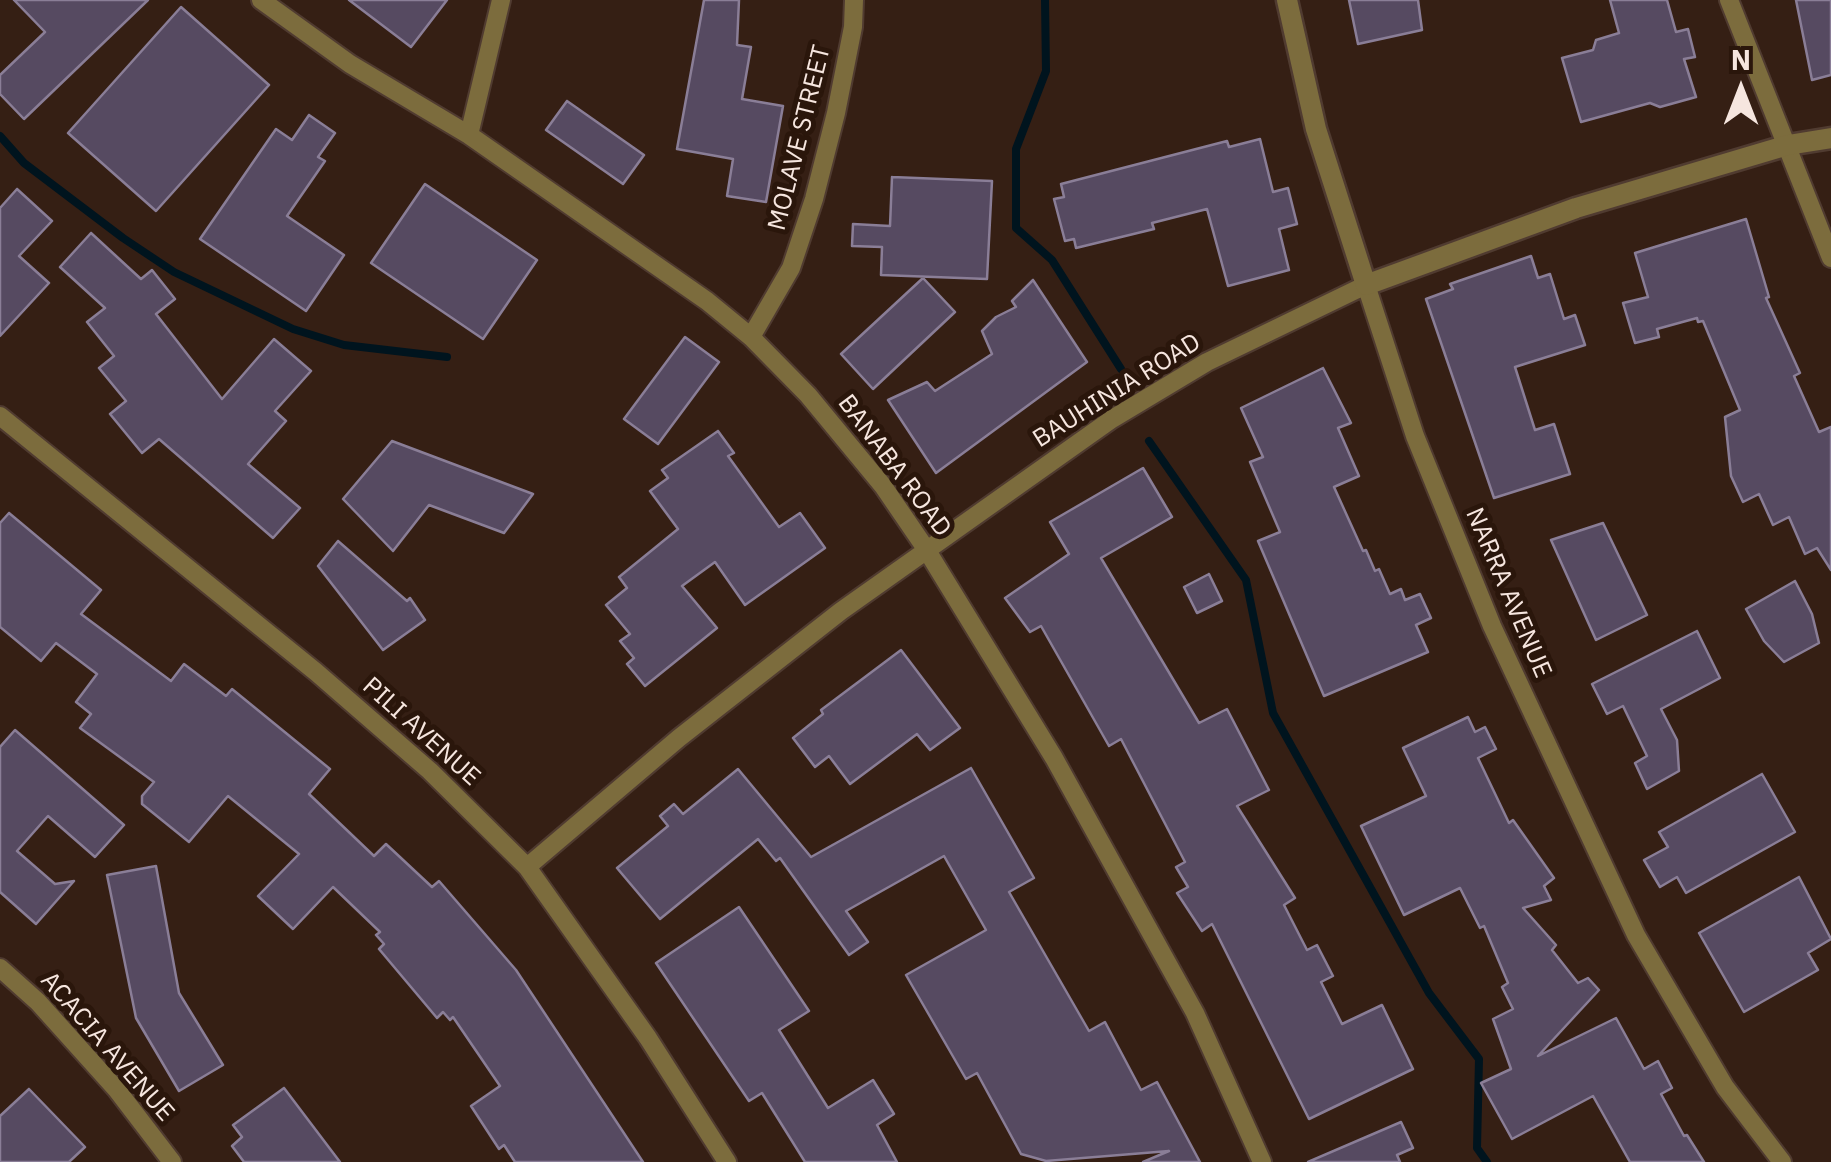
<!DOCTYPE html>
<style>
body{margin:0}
#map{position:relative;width:1831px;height:1162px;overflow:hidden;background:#351f14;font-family:"IBM Plex Sans",sans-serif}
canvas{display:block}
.north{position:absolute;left:1691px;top:40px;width:100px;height:100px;-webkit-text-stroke:8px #2a160b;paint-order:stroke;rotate:0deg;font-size:28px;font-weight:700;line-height:40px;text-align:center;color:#f6e6df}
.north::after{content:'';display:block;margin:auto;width:35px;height:45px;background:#f6e6df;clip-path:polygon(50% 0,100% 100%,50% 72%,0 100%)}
</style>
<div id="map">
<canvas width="1831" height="1162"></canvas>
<div class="north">N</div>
</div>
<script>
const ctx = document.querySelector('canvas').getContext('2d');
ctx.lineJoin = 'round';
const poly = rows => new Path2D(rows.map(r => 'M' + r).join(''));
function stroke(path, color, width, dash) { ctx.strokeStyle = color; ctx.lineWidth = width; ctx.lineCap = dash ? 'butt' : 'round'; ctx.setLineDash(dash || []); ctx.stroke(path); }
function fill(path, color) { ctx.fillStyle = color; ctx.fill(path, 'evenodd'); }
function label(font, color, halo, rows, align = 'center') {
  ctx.font = font + ' "IBM Plex Sans",sans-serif'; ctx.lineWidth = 10; ctx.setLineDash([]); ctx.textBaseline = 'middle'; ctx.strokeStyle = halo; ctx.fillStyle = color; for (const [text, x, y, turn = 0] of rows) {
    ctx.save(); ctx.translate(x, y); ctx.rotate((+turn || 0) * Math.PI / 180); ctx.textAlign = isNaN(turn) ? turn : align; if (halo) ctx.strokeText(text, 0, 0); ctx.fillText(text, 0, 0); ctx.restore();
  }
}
stroke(poly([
 [1045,0,1046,71,1016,149,1016,228,1052,260,1121,369],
 [0,136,24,163,123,238,174,272,293,329,344,345,447,357],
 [1149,441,1246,580,1273,713,1429,993,1479,1059,1477,1148,1487,1162]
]), '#00141e', 8);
const building = poly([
 [14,0,148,0,24,119,0,94,0,75,45,32,14,0],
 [349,0,447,0,411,47,349,0],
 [704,0,739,0,737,45,751,47,742,99,783,106,766,202,727,196,733,159,677,149,704,0],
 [1349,0,1418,0,1422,30,1358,44,1349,0],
 [1610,0,1667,0,1676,32,1688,29,1695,57,1684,59,1696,97,1660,107,1650,103,1581,122,1562,58,1593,50,1596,40,1619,33,1610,0],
 [1796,0,1831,0,1831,75,1812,80,1796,0],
 [181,7,269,85,156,211,68,133,181,7],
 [567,101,644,155,623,184,546,130,567,101],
 [309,115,335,133,318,157,325,161,287,216,344,255,306,311,200,239,276,129,292,140,309,115],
 [1260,139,1273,192,1288,188,1297,224,1279,229,1289,270,1228,286,1207,209,1152,223,1154,229,1076,248,1074,239,1065,241,1054,199,1064,197,1061,184,1227,141,1229,147,1260,139],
 [892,177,992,181,987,279,881,275,882,247,852,246,853,224,890,226,892,177],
 [425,184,537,260,483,339,371,263,425,184],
 [17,189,52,221,19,256,49,283,0,336,0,208,17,189],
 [1746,219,1769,297,1766,298,1800,373,1794,376,1819,432,1831,427,1831,570,1817,548,1805,554,1789,517,1773,525,1759,494,1743,502,1731,476,1725,417,1740,410,1703,321,1698,322,1697,318,1657,329,1659,337,1635,343,1623,303,1648,297,1635,253,1746,219],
 [91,233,141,279,152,270,175,299,156,314,222,399,274,339,311,371,275,411,286,421,248,464,300,508,273,538,159,439,142,453,110,414,126,401,99,368,114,356,87,322,105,308,60,267,91,233],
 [1531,256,1538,278,1550,274,1564,319,1575,315,1585,345,1515,367,1535,430,1554,424,1570,474,1494,498,1426,299,1453,289,1450,284,1531,256],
 [923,278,955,312,873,389,841,354,923,278],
 [1033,280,1087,362,936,473,888,400,927,382,935,391,992,354,982,331,996,317,1016,307,1012,301,1033,280],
 [685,337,719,362,658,444,624,419,685,337],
 [1323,368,1351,423,1338,428,1359,476,1334,487,1363,551,1366,550,1375,571,1379,569,1390,594,1401,589,1405,600,1420,594,1431,618,1416,625,1428,652,1324,696,1258,541,1280,532,1250,462,1263,457,1241,408,1323,368],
 [718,431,734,453,728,456,779,527,800,513,825,548,745,605,715,562,682,586,717,628,645,686,627,664,634,658,620,641,630,634,606,605,627,588,619,577,678,529,650,491,668,478,662,470,718,431],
 [392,441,533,494,504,533,429,505,393,551,343,499,392,441],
 [1143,468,1172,517,1101,558,1199,723,1227,709,1269,790,1237,806,1295,898,1284,905,1307,950,1317,945,1333,976,1321,982,1342,1024,1382,1005,1413,1069,1309,1119,1212,924,1202,931,1177,893,1188,887,1176,867,1185,862,1121,739,1109,746,1041,626,1030,632,1005,598,1069,554,1050,522,1143,468],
 [9,513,101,590,81,614,171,681,184,664,226,696,232,689,330,769,309,794,374,856,386,844,432,887,439,881,516,970,643,1162,515,1162,504,1145,499,1149,471,1106,500,1086,453,1017,450,1020,443,1012,437,1018,379,949,384,944,376,935,380,932,333,887,293,929,258,896,299,854,228,796,189,842,142,804,142,796,154,782,80,728,91,714,76,702,97,674,56,643,41,661,0,627,0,523,9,513],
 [1603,523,1647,615,1596,640,1551,540,1603,523],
 [338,541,407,601,410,598,425,620,383,650,318,566,338,541],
 [1209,574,1222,601,1197,613,1184,587,1209,574],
 [1795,581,1812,614,1819,643,1784,662,1764,641,1746,609,1795,581],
 [1697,631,1720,678,1661,709,1677,740,1679,771,1647,789,1635,763,1647,756,1623,706,1607,714,1592,684,1697,631],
 [901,650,960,728,930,750,917,734,850,784,829,756,815,767,793,738,823,714,821,710,901,650],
 [1468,717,1475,732,1485,727,1496,749,1478,758,1509,823,1513,820,1554,878,1544,886,1551,900,1523,908,1556,945,1552,950,1578,983,1588,978,1599,990,1538,1056,1616,1018,1644,1069,1658,1061,1672,1088,1661,1094,1684,1136,1687,1135,1704,1162,1630,1162,1593,1096,1512,1139,1481,1083,1511,1069,1493,1019,1513,1009,1502,987,1508,983,1484,926,1480,928,1460,888,1404,915,1361,826,1426,796,1403,748,1468,717],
 [15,730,124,825,95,857,48,816,17,851,55,884,74,881,36,924,0,892,0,747,15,730],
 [971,768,1034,878,1009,892,1089,1031,1105,1022,1141,1090,1157,1082,1200,1162,1143,1162,1169,1151,1046,1161,1021,1154,977,1073,966,1079,906,975,986,930,944,856,846,911,868,942,849,955,780,858,776,861,758,839,660,919,617,868,668,826,660,816,674,804,683,814,738,769,811,857,971,768],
 [1762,774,1795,832,1686,893,1677,877,1660,887,1644,860,1668,847,1659,832,1762,774],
 [156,866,179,993,223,1065,179,1091,136,1018,107,875,156,866],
 [1799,877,1831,939,1808,953,1818,970,1744,1012,1699,933,1799,877],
 [739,907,809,1011,779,1030,828,1108,873,1080,894,1114,877,1125,897,1162,805,1162,762,1093,749,1101,656,963,739,907],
 [284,1088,340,1162,244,1162,232,1146,242,1137,233,1125,284,1088],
 [29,1089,85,1147,69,1162,0,1162,0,1116,29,1089],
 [1401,1122,1413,1148,1397,1155,1400,1162,1308,1162,1401,1122]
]);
fill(building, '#564a61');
stroke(building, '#8a7e97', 2.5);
const minor = poly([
 [261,0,350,64,469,135,707,301,751,337,808,395,883,486,926,549,1054,758,1195,1013,1262,1162],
 [1729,0,1831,258],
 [469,135,501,0],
 [751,337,791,268,814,199,836,113,853,27,854,0],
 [0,416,316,672,430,771,527,867,648,1038,727,1162],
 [527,867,679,738,841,611,1112,419,1207,362,1366,285,1415,436,1492,626,1636,935,1725,1087,1782,1162],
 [0,968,38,1002,117,1090,172,1162]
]);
const tertiary = poly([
 [1287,0,1316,129,1366,285,1576,208,1788,145,1831,138]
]);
stroke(minor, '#503b30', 22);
stroke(tertiary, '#503b30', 25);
stroke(minor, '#7c6c3d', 18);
stroke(tertiary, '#7c6c3d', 20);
label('25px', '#f6e6df', '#2a160b', [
 ["MOLAVE STREET",800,138,-76],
 ["BAUHINIA ROAD",1117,391,-32],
 ["BANABA ROAD",894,466,53],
 ["NARRA AVENUE",1508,593,67],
 ["PILI AVENUE",421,732,42],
 ["ACACIA AVENUE",107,1047,49]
]);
</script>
